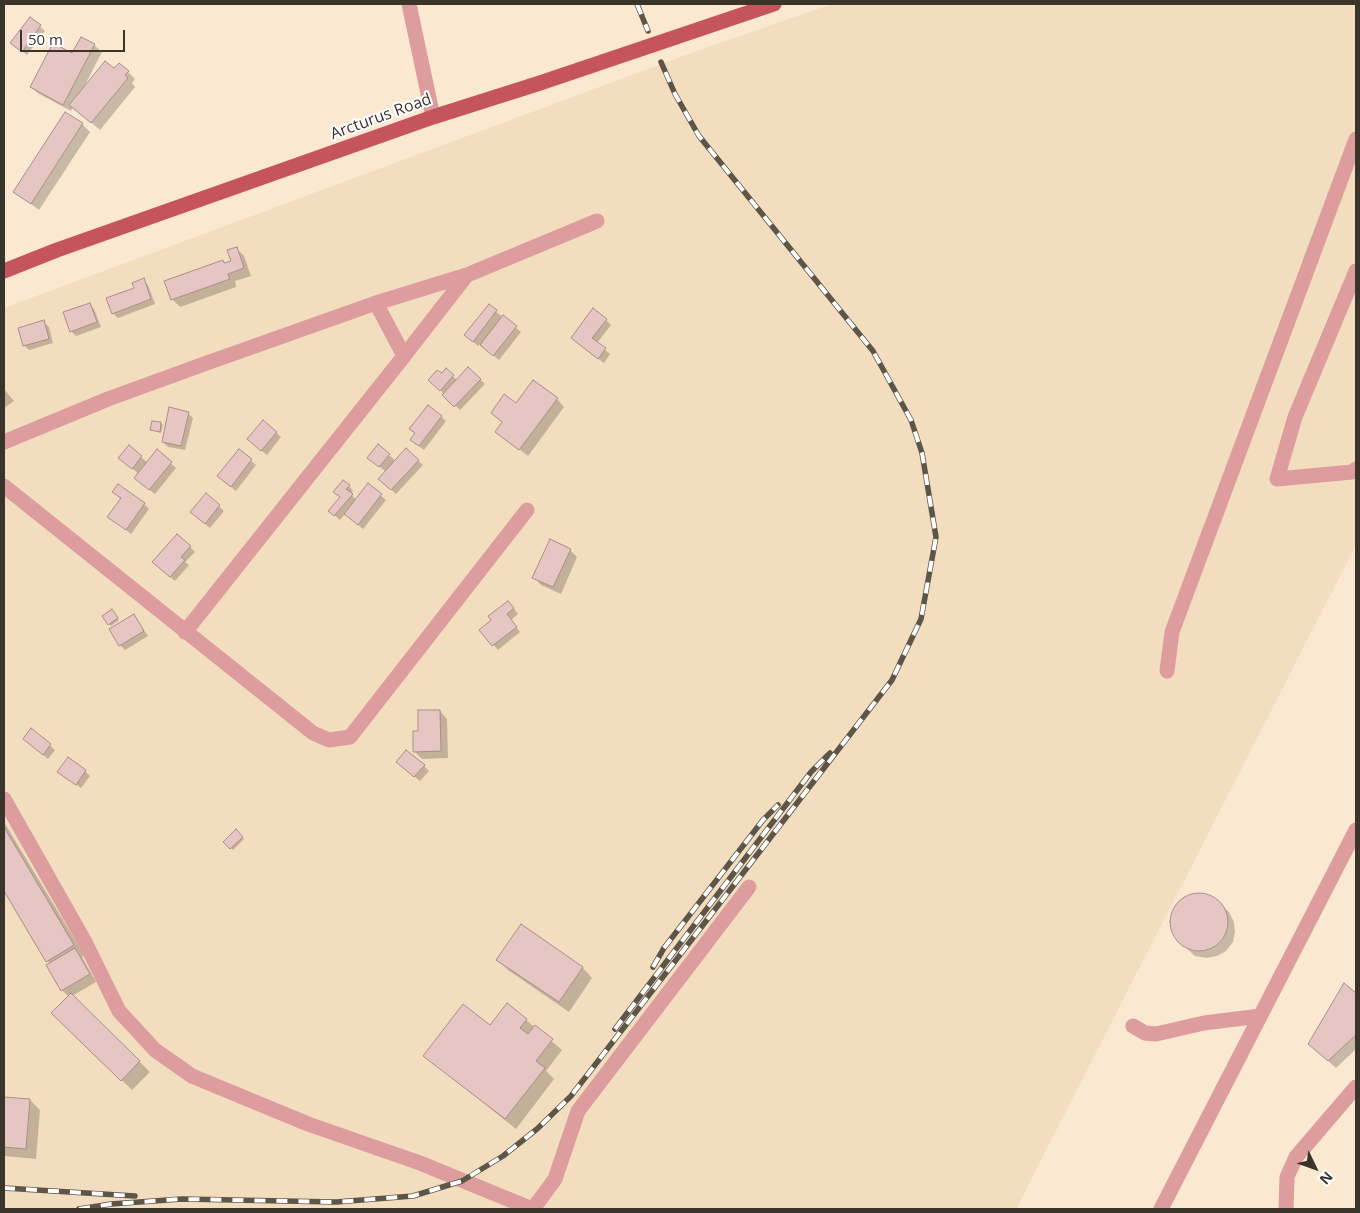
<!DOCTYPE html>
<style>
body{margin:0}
#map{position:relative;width:1360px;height:1213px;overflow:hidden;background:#fae8d0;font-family:"Open Sans",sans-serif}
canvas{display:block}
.frame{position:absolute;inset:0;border:5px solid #3b342b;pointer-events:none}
.north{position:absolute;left:1290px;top:1143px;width:50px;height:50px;-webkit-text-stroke:4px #fff;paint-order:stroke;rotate:132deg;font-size:14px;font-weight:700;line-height:20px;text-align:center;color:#3b342b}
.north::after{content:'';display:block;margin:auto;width:18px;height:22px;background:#3b342b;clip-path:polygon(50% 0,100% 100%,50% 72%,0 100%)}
.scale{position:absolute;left:20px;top:30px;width:105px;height:22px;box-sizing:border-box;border:2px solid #3b342b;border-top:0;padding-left:6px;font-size:15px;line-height:18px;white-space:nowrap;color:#3b342b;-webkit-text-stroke:4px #fff;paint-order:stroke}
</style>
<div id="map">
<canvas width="1360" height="1213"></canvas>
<div class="frame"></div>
<div class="north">N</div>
<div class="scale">50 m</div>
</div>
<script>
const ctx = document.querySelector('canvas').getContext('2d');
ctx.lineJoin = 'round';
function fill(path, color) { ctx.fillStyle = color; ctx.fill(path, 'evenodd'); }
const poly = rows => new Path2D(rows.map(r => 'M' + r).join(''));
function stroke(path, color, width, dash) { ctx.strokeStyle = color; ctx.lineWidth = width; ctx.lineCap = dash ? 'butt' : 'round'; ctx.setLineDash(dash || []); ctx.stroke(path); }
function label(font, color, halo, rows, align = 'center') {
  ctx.font = font + ' "Open Sans",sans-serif'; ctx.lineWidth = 4; ctx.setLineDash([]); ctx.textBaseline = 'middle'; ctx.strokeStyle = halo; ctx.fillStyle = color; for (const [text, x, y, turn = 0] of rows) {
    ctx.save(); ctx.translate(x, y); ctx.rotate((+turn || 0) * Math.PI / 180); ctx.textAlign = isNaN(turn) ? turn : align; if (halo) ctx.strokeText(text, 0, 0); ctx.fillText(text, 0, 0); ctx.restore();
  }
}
fill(poly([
 [832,4,1356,4,1356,545,1016,1209,4,1209,4,308,691,53]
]), '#f3ddbf');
fill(poly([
 [31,19,45,31,27,55,17,48],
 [94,45,102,52,84,87,115,70,128,72,135,79,132,83,135,87,100,130,73,107,71,111,39,94,31,87,73,55],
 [82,124,90,132,39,210,15,192],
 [236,248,244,256,251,276,235,281,236,287,180,307,172,299,232,261],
 [143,280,148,285,155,304,118,318,113,313],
 [90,305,94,309,101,327,76,336,71,331],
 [489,306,521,332,499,360,480,344,478,346,471,340],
 [606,320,611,325,597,343,610,354,604,363,577,343],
 [44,322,49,327,53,343,29,350,24,345],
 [468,369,485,384,460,410,430,380,442,375,446,370,457,380],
 [4,389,14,401,4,408],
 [557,399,564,407,528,456,497,431,516,405],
 [188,413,193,418,185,450,168,447,163,442],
 [441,417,446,421,424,450,416,444,416,434,411,429],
 [263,421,281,437,267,455,253,444],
 [161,423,163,425,161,433,152,430],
 [378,446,396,461,406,450,423,465,396,494,380,479,386,472,374,462],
 [129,447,148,463,157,451,176,468,155,494,140,483,139,474,125,463],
 [239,451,256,465,236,491,224,481],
 [368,485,386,500,363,529,345,514,340,520,330,511,341,498,335,492,349,486,353,491,351,494,356,500],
 [114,492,144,504,149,509,131,534,109,517,121,499],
 [206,495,224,511,210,528,197,517],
 [190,547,195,552,185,562,189,565,175,581,158,567],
 [570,550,577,557,561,594,541,585,534,577],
 [513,607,518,614,511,620,520,632,498,650,480,630],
 [114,613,119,620,111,626,109,624],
 [134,616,148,636,125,650,120,645],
 [440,711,447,719,448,758,422,759,414,751,419,732],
 [32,730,55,750,48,759,24,739],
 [424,766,429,771,420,781,402,767],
 [85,771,90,776,81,788,64,776],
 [4,822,84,955,82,957,96,982,72,996,150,1072,132,1090,53,1013,69,997,62,990,50,964,4,888],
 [236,831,244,839,233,850,225,842],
 [1192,894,1203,894,1213,897,1229,912,1234,922,1235,932,1233,942,1226,951,1217,956,1207,958,1195,956,1177,940,1172,930,1171,918,1175,907,1182,899],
 [498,960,582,967,592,978,569,1012,508,970],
 [1345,985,1356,994,1356,1049,1336,1068,1317,1051],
 [526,1020,562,1050,546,1071,554,1079,516,1129,425,1056,490,1027],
 [4,1098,30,1100,40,1110,36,1159,4,1156]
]), '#0003');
const building = poly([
 [30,17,41,25,22,52,10,43,30,17],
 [81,37,95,44,63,105,30,87,53,43,72,53,81,37],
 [105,61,114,68,119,63,129,71,125,75,128,78,91,123,69,105,105,61],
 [65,112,83,123,31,204,13,192,65,112],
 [237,247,244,268,228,274,230,279,171,300,164,281,223,260,224,263,231,261,227,250,237,247],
 [144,278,151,299,112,314,106,298,134,288,132,283,144,278],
 [90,303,97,322,70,332,63,312,90,303],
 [489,304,497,310,473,342,464,335,489,304],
 [593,308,607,319,592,338,606,348,598,359,571,338,593,308],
 [503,315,517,326,493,356,480,345,503,315],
 [44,320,49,339,23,346,18,328,44,320],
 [468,367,481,379,454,407,442,395,468,367],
 [446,368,454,375,440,391,428,380,437,370,442,373,446,368],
 [533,380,558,398,519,450,495,432,502,422,491,413,504,394,516,403,533,380],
 [428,405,442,416,419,446,410,440,415,433,409,429,428,405],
 [169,407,189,412,181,446,162,442,169,407],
 [263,420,277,432,261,451,247,439,263,420],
 [152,421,161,422,160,432,150,430,152,421],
 [378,444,390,454,379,467,367,458,378,444],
 [129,445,142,456,132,469,118,458,129,445],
 [406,448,419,460,391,490,378,479,406,448],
 [157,449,172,462,149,490,134,478,157,449],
 [239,449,252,459,231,487,217,476,239,449],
 [343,480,350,485,346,489,353,494,334,516,328,511,340,497,333,492,343,480],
 [368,483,382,494,358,525,344,514,368,483],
 [118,484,145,503,126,530,107,517,121,498,112,492,118,484],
 [206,493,220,505,205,524,190,512,206,493],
 [177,534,191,546,181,557,185,560,170,577,152,562,177,534],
 [550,539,571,549,553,587,532,578,550,539],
 [508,601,514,608,507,614,517,627,492,646,479,630,491,620,488,616,508,601],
 [112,609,118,618,108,625,102,616,112,609],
 [134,614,144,631,119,646,109,629,134,614],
 [418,710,440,710,441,751,413,752,413,731,418,731,418,710],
 [31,728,51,744,43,755,23,739,31,728],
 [406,750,425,765,414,777,396,762,406,750],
 [68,757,86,770,76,785,57,772,68,757],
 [4,827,74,945,46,962,4,891,4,827],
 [236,829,243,837,230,849,223,842,236,829],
 '1170 922a29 29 0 1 1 58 0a29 29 0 1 1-58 0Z',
 [521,924,583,967,559,1002,496,960,521,924],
 [75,948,90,974,61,991,46,965,75,948],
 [1344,983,1356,993,1356,1035,1328,1061,1308,1044,1344,983],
 [71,993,140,1061,121,1081,51,1013,71,993],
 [507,1003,527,1019,520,1028,528,1034,535,1025,553,1039,536,1061,545,1068,505,1119,423,1056,463,1004,490,1025,507,1003],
 [4,1097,30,1099,26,1149,4,1147,4,1097]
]);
fill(building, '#e6c6c3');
stroke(building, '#ab8d8b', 1);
stroke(poly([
 [409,4,433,117],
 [1356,271,1295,417,1277,479,1352,472,1356,469],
 [404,356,467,275],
 [4,442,108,399,204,364,376,303,467,275,597,221],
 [4,486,313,733,329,740,350,737,527,510],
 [185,632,404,356,376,303],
 [1167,671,1172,632,1356,139],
 [4,799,85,942,119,1011,155,1050,192,1076,308,1124,420,1163,532,1209],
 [1133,1026,1145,1033,1156,1034,1204,1023,1260,1016],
 [533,1209,555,1179,578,1111,749,887],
 [1161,1209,1356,830],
 [1286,1209,1287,1177,1296,1157,1356,1087]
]), '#dd9c9e', 15);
stroke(poly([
 [4,271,57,250,433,117,540,83,774,4]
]), '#c6545e', 15);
const rail = poly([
 [637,4,648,31],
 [653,967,664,948,763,820,778,805],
 [615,1029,811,772,830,753],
 [4,1188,135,1196],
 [79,1209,111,1204,182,1199,336,1202,413,1196,462,1181,503,1156,537,1129,571,1096,892,680,921,619,936,537,922,453,911,420,873,351,699,136,675,94,661,62]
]);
stroke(rail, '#5e5549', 5.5);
stroke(rail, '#fff', 4, [11]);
label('16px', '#3b342b', '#fff', [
 ["Arcturus Road",381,117,-20]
]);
</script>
